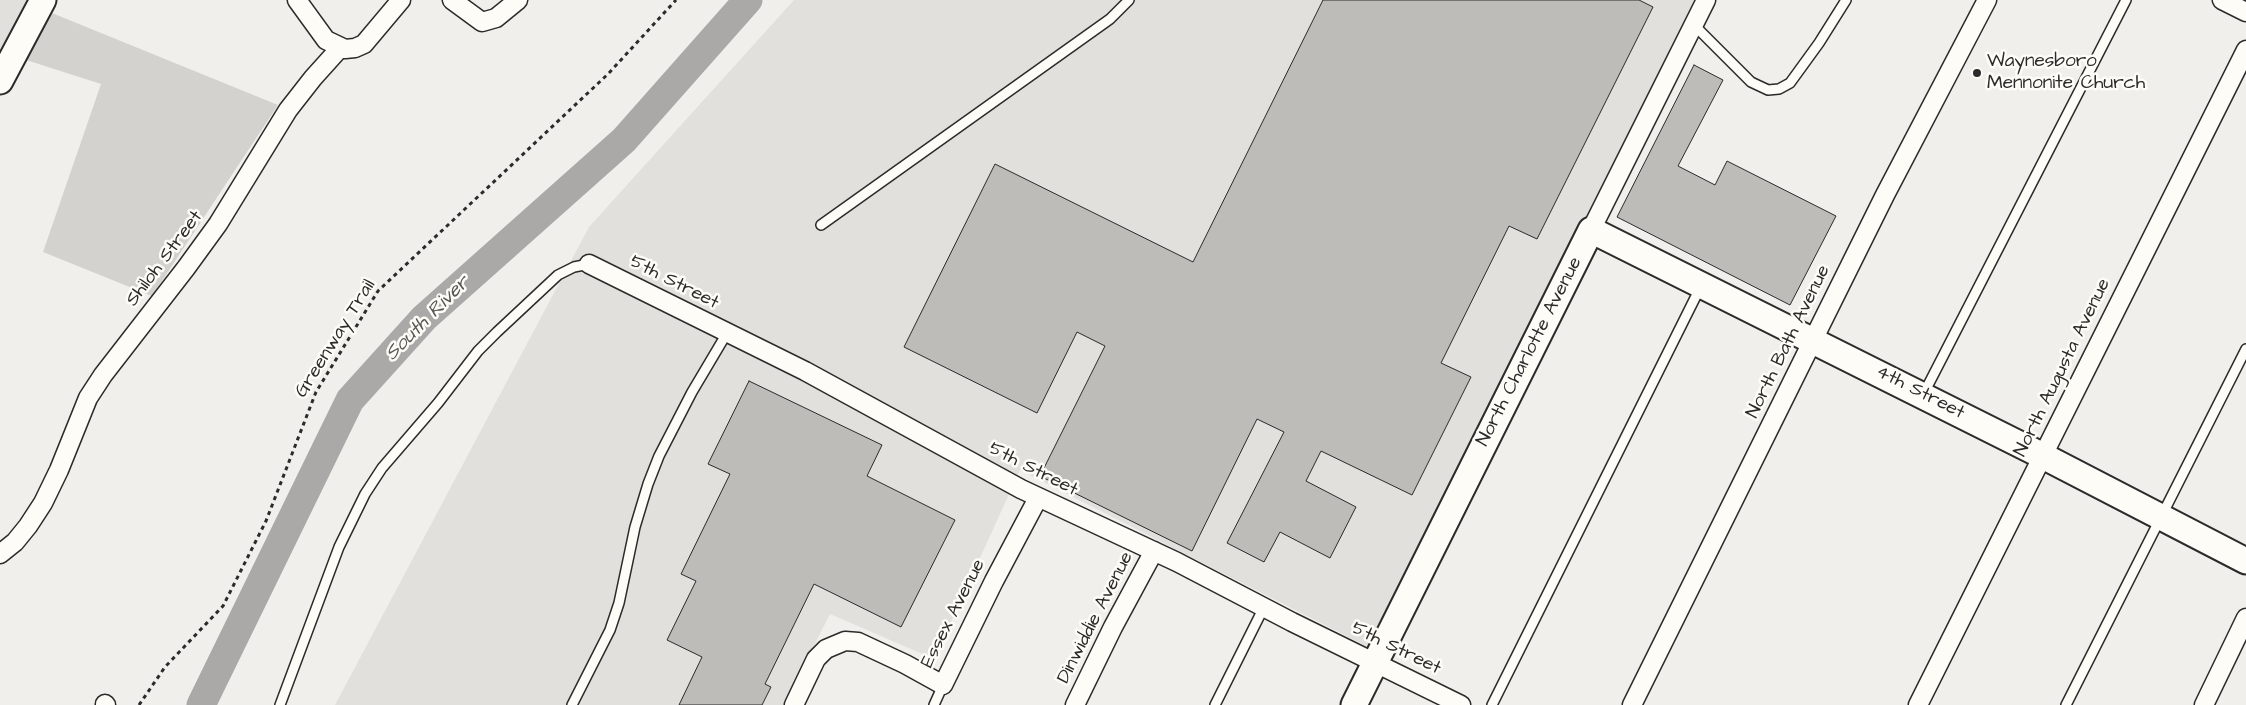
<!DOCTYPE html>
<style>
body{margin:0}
canvas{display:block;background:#f0efeb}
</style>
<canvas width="2246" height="705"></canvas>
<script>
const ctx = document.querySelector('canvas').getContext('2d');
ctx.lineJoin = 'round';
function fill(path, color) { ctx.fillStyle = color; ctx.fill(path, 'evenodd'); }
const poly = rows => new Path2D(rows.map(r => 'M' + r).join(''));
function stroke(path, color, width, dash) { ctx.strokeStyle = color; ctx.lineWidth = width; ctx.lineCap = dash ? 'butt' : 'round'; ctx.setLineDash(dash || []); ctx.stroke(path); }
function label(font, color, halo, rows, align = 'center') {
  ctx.font = font + ' "Architects Daughter",sans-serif'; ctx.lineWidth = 5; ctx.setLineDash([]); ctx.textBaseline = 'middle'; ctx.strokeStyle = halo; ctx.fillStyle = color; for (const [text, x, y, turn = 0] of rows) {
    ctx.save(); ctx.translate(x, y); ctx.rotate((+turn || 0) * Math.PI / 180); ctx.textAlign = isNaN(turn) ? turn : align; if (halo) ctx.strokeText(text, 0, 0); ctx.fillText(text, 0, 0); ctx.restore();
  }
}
fill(poly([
 [0,0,31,0,0,53],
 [794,0,1696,0,1368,647,1020,470,934,659,830,614,784,705,335,705,589,227]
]), '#e1e0dc');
fill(poly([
 [47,11,278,105,152,296,43,252,101,84,23,59]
]), '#d3d2cf');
stroke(poly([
 [201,705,350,400,424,318,624,140,748,0]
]), '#aaa9a7', 29);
const building = poly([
 [1323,0,1639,0,1653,7,1537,239,1509,226,1441,363,1471,377,1412,495,1321,451,1306,481,1356,507,1330,558,1280,532,1264,562,1227,543,1284,432,1257,419,1192,551,1040,476,1105,346,1077,332,1037,413,904,347,995,164,1193,262,1323,0],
 [1694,65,1723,80,1678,166,1715,185,1727,161,1836,216,1790,305,1617,217,1694,65],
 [749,381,882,445,867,476,955,520,901,627,814,584,765,684,771,687,762,705,679,705,702,657,667,640,696,581,681,574,730,474,708,464,749,381]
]);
fill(building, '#bdbcb8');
stroke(building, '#2b2b2b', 1);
const lane = poly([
 [1694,25,1751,82,1768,90,1779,89,1790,83,1819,43,1846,0],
 [821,225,1110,19,1129,0],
 [1923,395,2126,0],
 [280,705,339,547,365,494,382,468,438,403,478,351,497,332,558,275,574,267,589,264],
 [572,705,610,630,619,603,635,527,648,484,659,456,692,392,727,333],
 [934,705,943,685],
 [1215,705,1264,607],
 [1492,705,1701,286],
 [2066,705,2246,349]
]);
const street = poly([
 [297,0,326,40,345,49,355,48,364,44,401,0],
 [452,0,482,22,496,18,518,0],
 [2222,0,2246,12],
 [1591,230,1706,0],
 [589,264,805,371,1021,489,1177,562,1292,622,1461,705],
 [0,554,15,542,28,526,43,503,59,470,88,398,103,375,186,268,218,224,288,110,313,78,340,48],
 [105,704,106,705],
 [794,705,816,659,826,649,845,641,858,642,905,664,943,685,994,581,1038,498],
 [1075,705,1113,627,1154,551],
 [1632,705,1885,195,1987,0],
 [1918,705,2246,50],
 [2204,705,2246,618]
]);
const secondary = poly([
 [0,81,43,0],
 [1354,705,1591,230,2043,456,2246,561]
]);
stroke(lane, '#2b2b2b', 12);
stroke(street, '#2b2b2b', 21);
stroke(secondary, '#2b2b2b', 29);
stroke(poly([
 [139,705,165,667,223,606,266,521,316,392,378,291,608,74,676,0]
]), '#2b2b2b', 3, [4, 4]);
stroke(lane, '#fdfcf7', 9);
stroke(street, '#fdfcf7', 18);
stroke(secondary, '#fdfcf7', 25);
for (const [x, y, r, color] of [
 [1977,73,5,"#2b2b2b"]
]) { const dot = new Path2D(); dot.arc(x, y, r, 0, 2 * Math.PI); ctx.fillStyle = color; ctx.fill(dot); stroke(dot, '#fdfcf7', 2); }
label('19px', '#2b2b2b', '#fdfcf7', [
 ["Waynesboro",1987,62],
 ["Mennonite Church",1987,84]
], 'left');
label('19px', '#2b2b2b', '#fdfcf7', [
 ["Shiloh Street",165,259,-53],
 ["5th Street",674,283,27],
 ["Greenway Trail",336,339,-58],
 ["North Bath Avenue",1789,342,-64],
 ["North Charlotte Avenue",1530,352,-63],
 ["North Augusta Avenue",2063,368,-64],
 ["4th Street",1920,393,27],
 ["5th Street",1033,470,27],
 ["Essex Avenue",954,614,-63],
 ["Dinwiddie Avenue",1096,618,-63],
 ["5th Street",1396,649,26]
]);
label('italic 20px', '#575756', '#fdfcf7', [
 ["South River",428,319,-45]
]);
</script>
